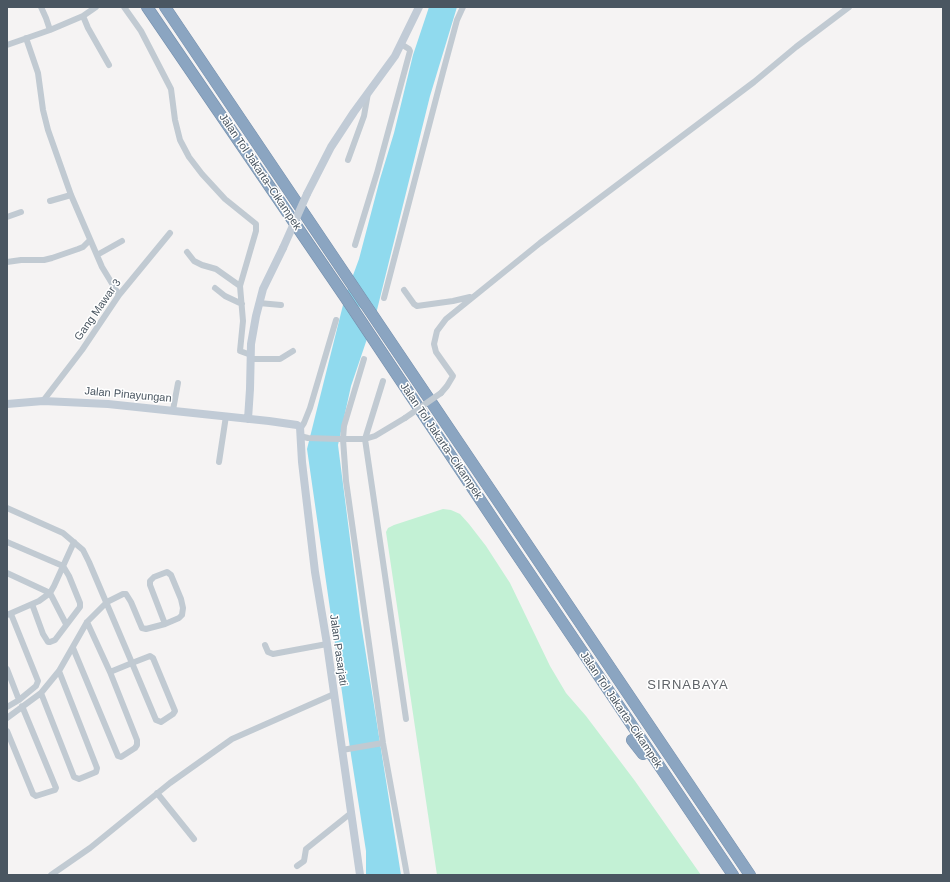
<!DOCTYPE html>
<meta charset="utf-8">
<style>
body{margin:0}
#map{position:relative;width:950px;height:882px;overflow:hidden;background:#f5f3f3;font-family:Arial,sans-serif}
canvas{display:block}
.frame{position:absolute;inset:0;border:8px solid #4a5661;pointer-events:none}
</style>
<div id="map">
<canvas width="950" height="882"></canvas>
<div class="frame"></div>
</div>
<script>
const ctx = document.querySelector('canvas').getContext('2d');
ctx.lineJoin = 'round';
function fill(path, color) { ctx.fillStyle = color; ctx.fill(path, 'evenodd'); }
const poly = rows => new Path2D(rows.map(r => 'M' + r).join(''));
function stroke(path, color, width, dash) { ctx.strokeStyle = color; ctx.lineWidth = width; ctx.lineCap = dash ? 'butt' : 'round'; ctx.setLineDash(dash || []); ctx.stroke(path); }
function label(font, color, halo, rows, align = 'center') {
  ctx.font = font + ' Arial,sans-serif'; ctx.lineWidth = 3; ctx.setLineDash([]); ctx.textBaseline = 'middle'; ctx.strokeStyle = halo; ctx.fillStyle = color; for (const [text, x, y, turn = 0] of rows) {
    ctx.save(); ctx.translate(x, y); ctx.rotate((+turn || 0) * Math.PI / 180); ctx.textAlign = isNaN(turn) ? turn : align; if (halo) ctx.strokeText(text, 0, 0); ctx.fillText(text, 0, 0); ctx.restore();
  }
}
fill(poly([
 [443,509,451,510,460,514,469,524,486,546,510,583,550,666,566,693,586,716,635,781,701,875,437,875,386,532,388,528,394,525]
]), '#c3f1d5');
fill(poly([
 [429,7,457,7,430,96,375,318,346,298,369,333,351,386,338,445,360,617,401,875,366,875,366,851,351,755,307,449,345,297,359,259,380,179,394,133,413,55]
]), '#90daee');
const highway = poly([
 [147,7,345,297,507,540,733,875],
 [165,7,750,875],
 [632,740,643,754]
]);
stroke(highway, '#7690ad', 12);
stroke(poly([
 [41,7,46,18,50,30],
 [124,7,141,31,171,89,175,120,180,140,189,157,202,174,225,199,256,224,256,231,240,286,243,321,240,351,251,355],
 [83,16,88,28,109,65],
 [26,38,38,73,43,110,48,130,71,195,102,267,119,295],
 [7,45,50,30,83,16,96,7],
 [348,160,364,116,368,93],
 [50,201,71,195],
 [7,217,21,212],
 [355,245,377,173,410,51,409,49,401,44],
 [187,252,194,261,202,265,216,269,240,286],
 [97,255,122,241],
 [7,262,21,260,44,260,52,258,78,249,83,247,90,240],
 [215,288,225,296,242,304],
 [404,290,414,304,417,306,453,301,470,297],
 [384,298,443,72,457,20,463,7],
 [259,303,281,305],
 [251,359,280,359,293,351],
 [364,359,344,426,343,439,346,481,383,743,407,875],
 [383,381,365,439,406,719],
 [441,393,447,386,453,376,436,352,434,344,437,331,446,319,540,243,754,82,796,47,849,7],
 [43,401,82,350,119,295,170,233],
 [173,410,178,383],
 [300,429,304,423,310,408,336,320],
 [300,436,308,438,338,439,365,439,375,436,405,418],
 [219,462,226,416],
 [7,508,63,533,83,550,89,562,132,663,150,656,153,658,175,711,173,714,161,722,156,720,132,663,110,672],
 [7,542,63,566,69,576,80,603,80,607,55,640,50,642,48,642,43,634,32,604],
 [7,573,50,593,66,624],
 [7,615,39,601,50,593,54,586,74,542],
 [265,645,268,652,273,654,327,644],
 [73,648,118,756,121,757,135,748,137,745,137,740,110,672,87,622],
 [7,669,19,700],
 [41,693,74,777,79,779,96,772,97,768,59,671],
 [7,707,19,700,36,686,38,681,11,614],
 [7,718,41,693,59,671,87,622,107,602,123,594,126,594,131,602,142,628,146,629,165,624,179,618,182,615,183,608,181,599,171,575,167,572,154,577,150,581,150,585,165,624],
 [7,731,33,794,36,796,55,790,56,788,22,706],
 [342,750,383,743],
 [157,793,194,839],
 [297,866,304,861,306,849,351,813],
 [51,875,90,848,170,783,232,739,334,694]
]), '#c1cad2', 6);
stroke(poly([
 [307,194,331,147,354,112,395,56,419,7],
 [7,404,43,401,108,404,269,421,297,425,300,427,302,462,315,572,327,644,360,875],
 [248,419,250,389,251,344,256,316,263,289,283,248]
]), '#c1cbd6', 8);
stroke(highway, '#8ba5c1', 11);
stroke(poly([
 [405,418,441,393]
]), '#c1cad2', 6);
stroke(poly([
 [283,248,307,194]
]), '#c1cbd6', 8);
label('11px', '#4a5661', '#fff', [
 ["Jalan Tol Jakarta–Cikampek",260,172,56],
 ["Gang Mawar 3",98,310,-55],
 ["Jalan Pinayungan",128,395,5],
 ["Jalan Tol Jakarta–Cikampek",441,441,56],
 ["Jalan Pasarjati",338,650,82],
 ["Jalan Tol Jakarta–Cikampek",621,710,56]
]);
ctx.letterSpacing = '1px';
label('13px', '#5f6368', '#fff', [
 ["SIRNABAYA",688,685]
]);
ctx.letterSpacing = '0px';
</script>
